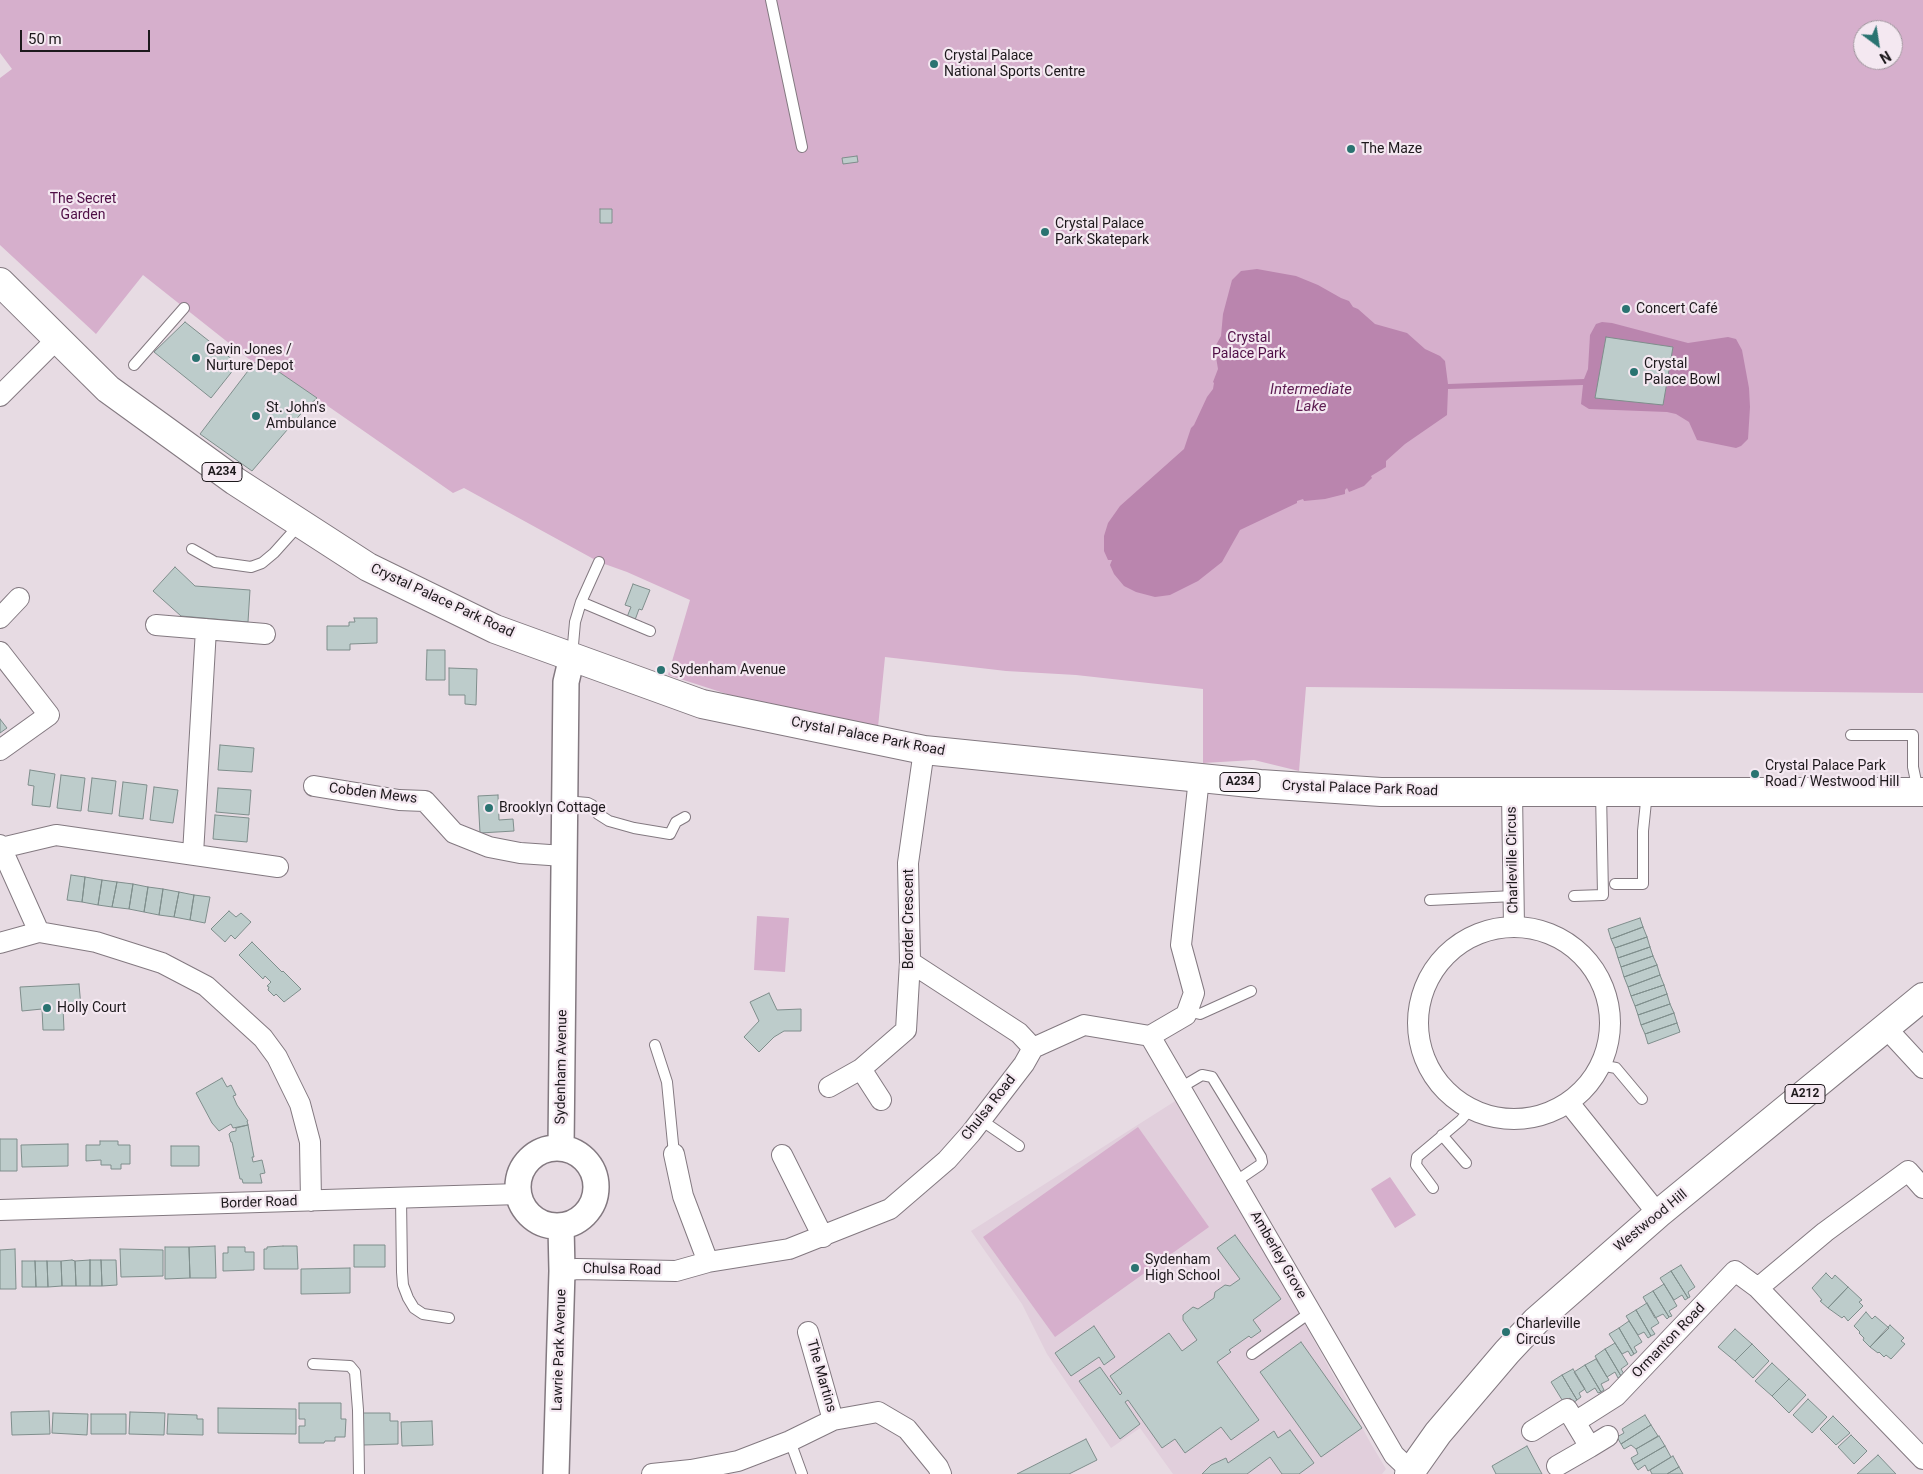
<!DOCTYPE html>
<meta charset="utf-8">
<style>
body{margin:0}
#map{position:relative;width:1923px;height:1474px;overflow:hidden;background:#e7dbe3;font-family:Roboto,sans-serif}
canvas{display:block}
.north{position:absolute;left:1853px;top:20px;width:50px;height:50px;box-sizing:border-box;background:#f4e8f1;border:1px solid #9e959c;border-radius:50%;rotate:149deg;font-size:14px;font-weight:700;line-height:20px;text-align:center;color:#1d191c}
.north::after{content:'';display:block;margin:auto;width:18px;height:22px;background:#2a7371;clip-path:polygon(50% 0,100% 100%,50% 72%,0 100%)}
.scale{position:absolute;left:20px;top:30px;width:130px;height:22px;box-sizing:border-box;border:2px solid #1d191c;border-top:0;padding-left:6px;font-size:15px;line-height:18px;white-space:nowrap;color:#1d191c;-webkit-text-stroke:4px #f4e8f1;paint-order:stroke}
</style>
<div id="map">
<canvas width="1923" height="1474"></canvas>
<div class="north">N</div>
<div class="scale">50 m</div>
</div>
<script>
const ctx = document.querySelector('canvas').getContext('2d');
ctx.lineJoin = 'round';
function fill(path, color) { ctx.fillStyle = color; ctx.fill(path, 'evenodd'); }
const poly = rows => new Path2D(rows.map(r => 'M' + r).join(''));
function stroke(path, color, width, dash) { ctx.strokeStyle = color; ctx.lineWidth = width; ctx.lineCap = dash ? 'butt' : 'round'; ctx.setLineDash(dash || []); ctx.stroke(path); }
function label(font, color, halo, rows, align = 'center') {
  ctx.font = font + ' Roboto,sans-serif'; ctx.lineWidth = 4.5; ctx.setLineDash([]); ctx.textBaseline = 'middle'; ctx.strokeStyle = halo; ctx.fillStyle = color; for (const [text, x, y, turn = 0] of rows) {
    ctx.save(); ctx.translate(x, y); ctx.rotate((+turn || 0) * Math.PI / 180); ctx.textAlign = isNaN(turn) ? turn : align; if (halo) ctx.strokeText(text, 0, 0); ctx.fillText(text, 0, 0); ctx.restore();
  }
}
fill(poly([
 [1180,1098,1370,1442,1386,1469,1382,1474,1173,1474,1140,1428,1111,1448,1047,1354,1022,1304,971,1231]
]), '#e1cfdc');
fill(poly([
 [0,0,1923,0,1923,693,1306,687,1299,771,1254,760,1203,763,1203,689,1076,675,1006,671,885,657,878,727,730,695,668,675,690,600,627,572,599,562,464,488,453,493,263,361,254,363,143,275,96,334,0,245,0,78,12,69,0,53],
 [1863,30,1893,30,1893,60,1863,60],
 [757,916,789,918,785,972,754,970],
 [1138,1127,1209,1227,1055,1337,983,1237],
 [1390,1177,1416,1215,1395,1228,1371,1189]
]), '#d6afcc');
fill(poly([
 [1257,269,1296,276,1318,285,1341,298,1349,301,1353,307,1358,309,1375,324,1407,333,1425,349,1440,356,1445,361,1448,384,1584,379,1588,369,1590,335,1596,324,1602,322,1612,323,1688,343,1728,337,1736,339,1742,350,1749,388,1750,407,1748,439,1741,446,1736,448,1697,440,1689,422,1676,414,1667,412,1589,409,1581,404,1583,385,1448,389,1447,415,1405,444,1386,461,1386,467,1371,476,1372,478,1364,486,1349,492,1347,488,1345,490,1345,494,1325,499,1304,501,1303,499,1297,501,1297,503,1240,530,1222,562,1198,581,1170,595,1155,597,1136,592,1124,586,1114,574,1110,565,1112,560,1108,560,1104,551,1104,536,1108,523,1120,506,1184,449,1191,428,1194,425,1207,397,1213,389,1214,383,1213,382,1218,369,1216,357,1218,350,1216,345,1221,336,1223,314,1232,280,1241,271]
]), '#ba85ae');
const building = poly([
 [857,156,858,162,843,164,842,158,857,156],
 [600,209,612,209,612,223,600,223,600,209],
 [185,322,238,364,211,398,154,352,185,322],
 [1606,337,1673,347,1663,405,1595,398,1606,337],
 [263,361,317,398,305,409,252,471,200,434,254,363,263,361],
 [175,567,195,586,250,590,248,622,181,616,153,591,175,567],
 [633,584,650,590,642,610,639,609,635,620,627,617,631,607,625,605,633,584],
 [354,618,377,618,377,643,350,644,350,650,327,650,327,626,349,626,349,622,355,622,354,618],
 [427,650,445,650,445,680,426,680,427,650],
 [449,668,477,669,476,705,465,704,465,695,449,695,449,668],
 [0,719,7,728,0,733,0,719],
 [220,745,254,748,252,772,218,770,220,745],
 [30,770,55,774,50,807,32,805,34,786,28,785,30,770],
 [61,775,85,778,81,811,57,808,61,775],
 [92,778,116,781,112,814,88,811,92,778],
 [123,782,147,785,143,819,119,816,123,782],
 [154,787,178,790,173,823,150,820,154,787],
 [218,788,251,790,249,815,216,812,218,788],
 [498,795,499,820,513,819,514,831,480,833,478,796,498,795],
 [215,815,249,818,247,842,213,839,215,815],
 [71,875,85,877,82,902,67,900,71,875],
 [85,877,102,880,98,905,82,902,85,877],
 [102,880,117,882,112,907,98,905,102,880],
 [117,882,133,884,129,909,112,907,117,882],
 [133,884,148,887,144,912,129,909,133,884],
 [148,887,163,889,159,915,144,912,148,887],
 [163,889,179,892,174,917,159,915,163,889],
 [179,892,194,895,190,920,174,917,179,892],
 [194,895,210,897,205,923,190,920,194,895],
 [229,911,236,917,241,913,251,922,235,939,231,935,225,942,211,929,229,911],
 [1640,918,1643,927,1611,939,1608,929,1640,918],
 [1643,927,1647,937,1615,948,1611,939,1643,927],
 [1647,937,1650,947,1618,958,1615,948,1647,937],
 [252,942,282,972,283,971,301,989,284,1002,276,994,274,996,268,990,269,987,267,986,271,982,265,976,263,979,239,955,252,942],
 [1650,947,1653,956,1621,967,1618,958,1650,947],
 [1653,956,1657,965,1624,977,1621,967,1653,956],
 [1657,965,1660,975,1628,987,1624,977,1657,965],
 [1660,975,1664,985,1631,996,1628,987,1660,975],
 [79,984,81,1007,63,1008,64,1030,43,1030,42,1009,22,1011,20,987,79,984],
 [1664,985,1667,994,1635,1006,1631,996,1664,985],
 [769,993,777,1010,801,1009,801,1031,784,1031,774,1037,759,1052,744,1037,759,1021,750,1002,769,993],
 [1667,994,1670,1004,1638,1015,1635,1006,1667,994],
 [1670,1004,1674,1013,1641,1025,1638,1015,1670,1004],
 [1674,1013,1677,1023,1645,1034,1641,1025,1674,1013],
 [1677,1023,1680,1032,1648,1044,1645,1034,1677,1023],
 [222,1078,227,1087,231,1085,236,1095,233,1096,237,1105,248,1121,247,1121,248,1125,233,1128,231,1124,219,1131,212,1123,196,1093,222,1078],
 [248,1125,254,1157,252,1157,253,1162,262,1160,265,1173,260,1174,262,1183,243,1183,242,1179,240,1179,232,1142,231,1142,229,1134,231,1132,236,1131,236,1128,248,1125],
 [0,1139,17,1139,17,1171,0,1171,0,1139],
 [100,1141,118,1141,118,1145,130,1145,130,1164,121,1164,121,1169,111,1169,111,1165,101,1165,101,1160,86,1161,86,1145,100,1145,100,1141],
 [68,1144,68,1166,22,1167,21,1145,68,1144],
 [171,1146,199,1146,199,1166,171,1166,171,1146],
 [1235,1235,1281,1299,1253,1320,1261,1331,1251,1338,1249,1336,1229,1350,1231,1352,1217,1362,1259,1420,1231,1440,1221,1427,1185,1453,1175,1439,1162,1448,1128,1400,1125,1402,1140,1424,1120,1439,1079,1381,1100,1367,1120,1395,1122,1393,1110,1376,1169,1333,1182,1351,1197,1340,1183,1320,1183,1315,1193,1307,1198,1309,1214,1298,1215,1292,1225,1285,1230,1286,1240,1279,1217,1248,1235,1235],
 [354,1245,385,1245,385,1267,354,1267,354,1245],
 [215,1246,216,1278,190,1278,189,1247,215,1246],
 [283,1246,297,1246,298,1269,264,1269,264,1249,267,1249,267,1247,283,1246],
 [165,1247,189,1247,190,1278,165,1279,165,1247],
 [228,1247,245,1247,245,1252,254,1252,254,1270,223,1271,223,1253,228,1253,228,1247],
 [15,1249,16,1289,0,1289,0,1250,15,1249],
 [120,1249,163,1250,163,1276,121,1277,120,1249],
 [72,1260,75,1261,76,1286,62,1286,61,1261,72,1260],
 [90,1260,101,1260,102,1286,90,1286,90,1260],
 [90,1260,90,1286,76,1286,75,1261,90,1260],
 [101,1260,116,1260,117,1285,102,1286,101,1260],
 [22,1261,35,1261,36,1287,22,1287,22,1261],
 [35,1261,47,1261,48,1287,36,1287,35,1261],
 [47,1261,61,1261,62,1286,48,1287,47,1261],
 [1681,1265,1695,1287,1688,1292,1690,1297,1688,1298,1671,1271,1681,1265],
 [350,1268,350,1293,301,1294,301,1269,350,1268],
 [1671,1271,1688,1298,1685,1300,1682,1295,1674,1300,1660,1278,1671,1271],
 [1826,1273,1832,1279,1835,1275,1848,1287,1828,1308,1820,1301,1822,1300,1812,1288,1826,1273],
 [1664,1284,1677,1306,1669,1311,1672,1316,1669,1317,1653,1291,1664,1284],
 [1848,1287,1862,1300,1859,1302,1863,1306,1848,1321,1844,1316,1842,1318,1828,1308,1848,1287],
 [1653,1291,1669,1317,1667,1319,1663,1314,1655,1318,1643,1297,1653,1291],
 [1647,1303,1659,1323,1651,1328,1655,1334,1651,1336,1636,1310,1647,1303],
 [1636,1310,1651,1336,1648,1338,1644,1332,1638,1335,1626,1316,1636,1310],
 [1866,1312,1872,1319,1875,1316,1889,1328,1870,1347,1863,1340,1864,1338,1859,1333,1860,1332,1854,1326,1866,1312],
 [1629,1321,1642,1342,1634,1347,1637,1352,1634,1354,1619,1328,1629,1321],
 [1890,1325,1904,1338,1901,1341,1905,1344,1891,1359,1886,1355,1884,1357,1879,1352,1878,1353,1870,1347,1890,1325],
 [1094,1326,1115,1357,1104,1365,1099,1357,1071,1376,1055,1353,1094,1326],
 [1619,1328,1634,1354,1631,1356,1628,1351,1622,1354,1609,1334,1619,1328],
 [1735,1329,1752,1344,1735,1361,1718,1347,1735,1329],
 [1301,1342,1362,1428,1321,1457,1260,1372,1301,1342],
 [1615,1343,1628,1364,1621,1369,1624,1374,1621,1376,1605,1349,1615,1343],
 [1752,1344,1769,1361,1753,1378,1735,1361,1752,1344],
 [1605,1349,1621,1376,1618,1378,1615,1372,1607,1377,1595,1356,1605,1349],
 [1596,1359,1609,1380,1601,1384,1604,1390,1601,1392,1585,1365,1596,1359],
 [1772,1363,1789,1379,1772,1396,1755,1381,1772,1363],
 [1585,1365,1601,1392,1598,1393,1595,1388,1587,1393,1574,1372,1585,1365],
 [1573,1369,1585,1389,1579,1393,1581,1397,1577,1400,1562,1375,1573,1369],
 [1562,1375,1577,1400,1573,1403,1570,1398,1564,1403,1551,1382,1562,1375],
 [1789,1379,1806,1395,1789,1413,1772,1396,1789,1379],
 [1808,1399,1827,1417,1812,1433,1793,1415,1808,1399],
 [299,1403,341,1403,341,1419,346,1419,345,1437,335,1437,335,1441,325,1441,324,1443,299,1443,299,1426,305,1426,305,1419,299,1419,299,1403],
 [218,1408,296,1409,296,1434,218,1433,218,1408],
 [49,1411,50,1434,12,1435,11,1412,49,1411],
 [130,1412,165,1413,164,1435,129,1434,130,1412],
 [53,1413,88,1414,87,1435,52,1433,53,1413],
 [362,1413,390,1413,390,1421,398,1421,398,1444,363,1445,362,1413],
 [91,1414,126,1414,126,1434,91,1434,91,1414],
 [168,1414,197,1415,197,1419,203,1419,203,1435,167,1434,168,1414],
 [1645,1415,1651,1425,1621,1444,1617,1437,1624,1433,1622,1429,1645,1415],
 [1833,1416,1850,1433,1836,1445,1820,1429,1833,1416],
 [432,1421,433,1445,402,1446,401,1422,432,1421],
 [1651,1425,1658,1436,1636,1449,1631,1445,1624,1449,1621,1444,1651,1425],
 [1290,1430,1314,1463,1299,1474,1282,1474,1270,1457,1247,1474,1202,1474,1211,1465,1226,1458,1228,1463,1274,1431,1278,1438,1290,1430],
 [1851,1435,1867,1451,1854,1464,1838,1447,1851,1435],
 [1659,1436,1665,1446,1634,1464,1631,1458,1638,1454,1636,1449,1659,1436],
 [1086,1439,1097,1460,1069,1474,1017,1474,1086,1439],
 [1527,1446,1542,1474,1496,1474,1492,1466,1527,1446],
 [1665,1446,1671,1457,1648,1471,1645,1465,1638,1470,1634,1464,1665,1446],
 [1878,1455,1896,1474,1857,1474,1878,1455],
 [1673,1456,1679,1467,1667,1474,1652,1474,1650,1470,1673,1456],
 [1679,1467,1683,1474,1667,1474,1679,1467]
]);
fill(building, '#bdcccb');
stroke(building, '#7f8e8c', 1);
const service = poly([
 [771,0,802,147],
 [134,365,184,308],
 [192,549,215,562,251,567,262,563,274,553,300,524],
 [581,602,650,631],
 [572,656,575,622,581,602,599,562],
 [1851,735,1913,735,1913,767,1918,791],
 [565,801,588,803,592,805,598,814,609,821,634,828,670,834,676,822,685,817],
 [1615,884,1643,884,1643,831,1647,792],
 [1574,896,1603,895,1601,792],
 [1430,900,1514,896],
 [1187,1011,1200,1014,1251,991],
 [655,1045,667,1082,674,1154],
 [1600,1065,1616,1068,1642,1099],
 [1180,1088,1202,1075,1212,1077,1261,1157,1262,1162,1260,1165,1235,1182],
 [981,1120,1019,1146],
 [1442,1135,1466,1163],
 [1433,1188,1416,1165,1417,1157,1461,1120,1471,1108],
 [401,1198,402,1272,403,1285,408,1298,414,1308,423,1314,449,1318],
 [1252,1354,1311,1312],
 [313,1364,350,1366,355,1372,358,1410,359,1474],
 [790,1441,802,1474]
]);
const minor = poly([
 [0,396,57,339],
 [0,618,19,598],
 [156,625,265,634],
 [0,652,49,715,0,750],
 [314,786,399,800,425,801,454,833,489,847,520,853,564,856],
 [1512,793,1514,927],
 [0,845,39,932],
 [1,848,56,835,278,867],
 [193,854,206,629],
 '1418 1023a96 96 0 1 1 192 0a96 96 0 1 1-192 0Z',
 [0,943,39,932,96,942,162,963,206,986,263,1038,277,1057,300,1104,310,1142,311,1201],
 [910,962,1019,1033,1033,1048],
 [1886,1028,1923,1068],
 [1150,1036,1394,1455,1414,1474],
 [861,1069,881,1100],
 [829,1087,861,1069,906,1030,910,962,908,863,924,750],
 [1569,1103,1658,1214],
 [674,1154,683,1196,708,1262],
 [782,1155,823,1237],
 [1923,1188,1908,1171,1825,1232,1758,1288,1923,1459],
 [0,1210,519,1194],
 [562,1271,577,1269,676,1271,708,1262,789,1249,890,1209,947,1160,971,1133,1024,1064,1033,1048,1084,1025,1150,1036,1186,1015,1194,993,1181,945,1199,778],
 [808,1332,833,1420],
 [1532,1431,1567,1409,1575,1422],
 [1590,1447,1608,1436],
 [1557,1466,1590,1447,1575,1422,1616,1396,1735,1271,1758,1288],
 [652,1474,691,1470,738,1461,790,1441,833,1420,878,1412,907,1429,938,1467,941,1474]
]);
const tertiary = poly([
 [561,1148,566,682,572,657],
 '518 1187a39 39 0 1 1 78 0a39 39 0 1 1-78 0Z',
 [556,1474,562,1271,561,1226]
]);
const primary = poly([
 [0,282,108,389,235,481,368,567,495,629,702,704,924,750,1260,784,1381,792,1923,792],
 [1409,1474,1438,1433,1507,1352,1536,1321,1658,1214,1923,997]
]);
stroke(service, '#837980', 12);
stroke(minor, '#837980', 22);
stroke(tertiary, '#837980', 28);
stroke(primary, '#837980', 30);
stroke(service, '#fff', 10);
stroke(minor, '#fff', 20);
stroke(tertiary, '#fff', 25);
stroke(primary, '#fff', 28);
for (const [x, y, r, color] of [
 [934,64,5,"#2a7371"],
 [1351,149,5,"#2a7371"],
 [1045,232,5,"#2a7371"],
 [1626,309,5,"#2a7371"],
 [196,358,5,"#2a7371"],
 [1634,372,5,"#2a7371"],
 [256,416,5,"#2a7371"],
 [661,670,5,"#2a7371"],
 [1755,774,5,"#2a7371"],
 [489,808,5,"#2a7371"],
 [47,1008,5,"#2a7371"],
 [1135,1268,5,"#2a7371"],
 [1506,1332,5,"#2a7371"]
]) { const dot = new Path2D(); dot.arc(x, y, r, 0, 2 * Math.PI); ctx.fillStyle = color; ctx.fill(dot); stroke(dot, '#f4e8f1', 2); }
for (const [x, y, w] of [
 [222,472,40],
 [1240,782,40],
 [1805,1094,40]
]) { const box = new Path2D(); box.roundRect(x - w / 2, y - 9.5, w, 19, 4); ctx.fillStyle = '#f4e8f1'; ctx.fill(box); stroke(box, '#1d191c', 1); }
label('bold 12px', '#1d191c', null, [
 ["A234",222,472],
 ["A234",1240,782],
 ["A212",1805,1094]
]);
label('14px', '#1d191c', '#f4e8f1', [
 ["Crystal Palace",944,56],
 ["National Sports Centre",944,72],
 ["The Maze",1361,149],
 ["Crystal Palace",1055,224],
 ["Park Skatepark",1055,240],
 ["Concert Café",1636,309],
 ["Gavin Jones /",206,350],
 ["Nurture Depot",206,366],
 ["Crystal",1644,364],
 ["Palace Bowl",1644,380],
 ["St. John's",266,408],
 ["Ambulance",266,424],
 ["Sydenham Avenue",671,670],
 ["Crystal Palace Park",1765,766],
 ["Road / Westwood Hill",1765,782],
 ["Brooklyn Cottage",499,808],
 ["Holly Court",57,1008],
 ["Sydenham",1145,1260],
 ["High School",1145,1276],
 ["Charleville",1516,1324],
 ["Circus",1516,1340]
], 'left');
label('14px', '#4f0e46', '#f4e8f1', [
 ["The Secret",83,199],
 ["Garden",83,215],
 ["Crystal",1249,338],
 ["Palace Park",1249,354]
]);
label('14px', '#1d191c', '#f4e8f1', [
 ["Crystal Palace Park Road",442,601,25],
 ["Crystal Palace Park Road",868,737,11],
 ["Crystal Palace Park Road",1360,789,2],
 ["Cobden Mews",373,794,7],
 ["Charleville Circus",1513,860,-91],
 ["Border Crescent",909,919,-90],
 ["Sydenham Avenue",562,1067,-89],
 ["Chulsa Road",989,1108,-52],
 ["Border Road",259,1203,-2],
 ["Westwood Hill",1651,1221,-39],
 ["Amberley Grove",1278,1255,60],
 ["Chulsa Road",622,1270,1],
 ["Ormanton Road",1669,1341,-46],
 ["Lawrie Park Avenue",560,1350,-88],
 ["The Martins",821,1376,74]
]);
label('italic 15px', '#5d1d52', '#f4e8f1', [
 ["Intermediate",1311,390],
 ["Lake",1311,407]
]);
</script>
